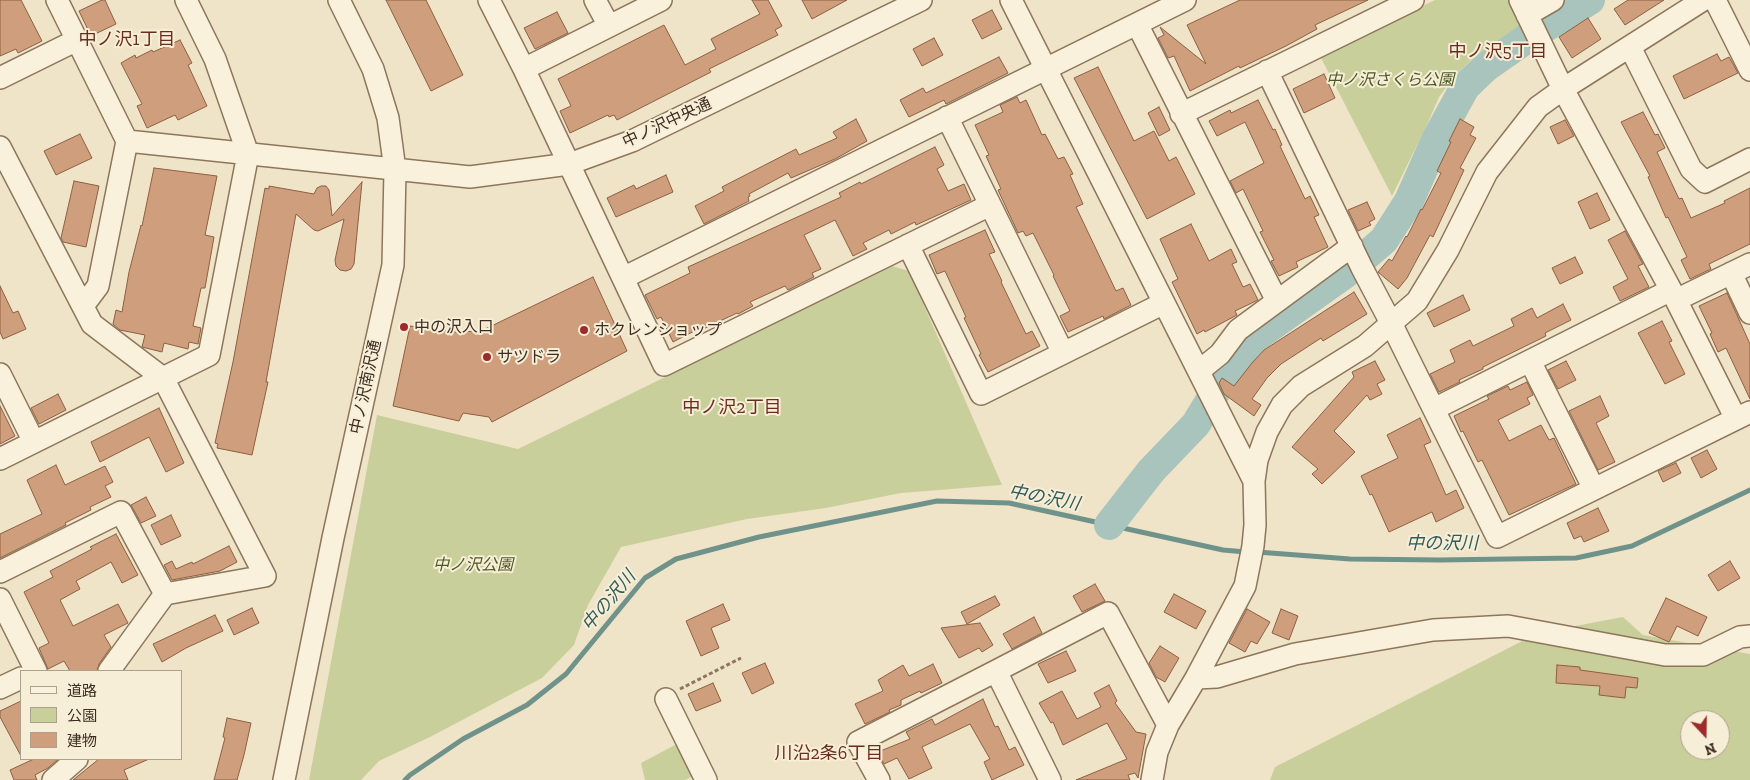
<!DOCTYPE html>
<meta charset="utf-8">
<style>
body{margin:0}
#map{position:relative;width:1750px;height:780px;overflow:hidden;background:#f0e4c8;font-family:"Zilla Slab","Noto Sans JP",serif}
canvas{display:block}
.legend{position:absolute;left:20px;top:670px;width:162px;height:90px;box-sizing:border-box;background:#f7eed8;border:1px solid #ada18e;margin:0;padding:6px 9px;list-style:none;font-size:15px;color:#3d2e20}
.legend li{display:flex;align-items:center;gap:10px;height:25px}
.legend b{width:25px;border:1px solid #ada18e}
.north{position:absolute;left:1680px;top:710px;width:50px;height:50px;box-sizing:border-box;background:#f7eed8;border:1px solid #ada18e;border-radius:50%;rotate:159deg;font-size:14px;font-weight:700;line-height:20px;text-align:center;color:#3d2e20}
.north::after{content:'';display:block;margin:auto;width:18px;height:22px;background:#9e2a2b;clip-path:polygon(50% 0,100% 100%,50% 72%,0 100%)}
</style>
<div id="map">
<canvas width="1750" height="780"></canvas>
<ul class="legend">
<li><b style="height:6px;background:#faf1dc"></b>道路</li>
<li><b style="height:14px;background:#c9cf9b"></b>公園</li>
<li><b style="height:14px;background:#cf9f7d"></b>建物</li>
</ul>
<div class="north">N</div>
</div>
<script>
const ctx = document.querySelector('canvas').getContext('2d');
ctx.lineJoin = 'round';
function fill(path, color) { ctx.fillStyle = color; ctx.fill(path, 'evenodd'); }
const poly = rows => new Path2D(rows.map(r => 'M' + r).join(''));
function stroke(path, color, width, dash) { ctx.strokeStyle = color; ctx.lineWidth = width; ctx.lineCap = dash ? 'butt' : 'round'; ctx.setLineDash(dash || []); ctx.stroke(path); }
function label(font, color, halo, rows, align = 'center') {
  ctx.font = font + ' "Zilla Slab","Noto Sans JP",serif'; ctx.lineWidth = 4; ctx.setLineDash([]); ctx.textBaseline = 'middle'; ctx.strokeStyle = halo; ctx.fillStyle = color; for (const [text, x, y, turn = 0] of rows) {
    ctx.save(); ctx.translate(x, y); ctx.rotate((+turn || 0) * Math.PI / 180); ctx.textAlign = isNaN(turn) ? turn : align; if (halo) ctx.strokeText(text, 0, 0); ctx.fillText(text, 0, 0); ctx.restore();
  }
}
fill(poly([
 [1435,0,1510,0,1521,25,1473,58,1455,76,1439,97,1427,125,1392,196,1320,56],
 [892,266,909,271,1002,485,901,493,826,508,747,519,621,547,588,605,574,645,542,678,430,737,379,761,361,780,309,780,377,415,518,449],
 [1623,617,1643,635,1750,654,1750,780,1270,780,1275,767,1538,633],
 [1690,720,1720,720,1720,750,1690,750],
 [677,744,693,776,685,780,645,780,641,763]
]), '#c9cf9b');
stroke(poly([
 [1257,552,1350,559,1440,560,1576,558,1632,546,1750,490],
 [405,780,410,775,463,739,527,705,566,674,645,578,676,559,759,537,937,501,1009,503,1223,550,1246,552]
]), '#6f938a', 5);
stroke(poly([
 [1109,525,1151,471,1196,424,1228,371,1253,339,1346,273,1384,240,1409,201,1436,140,1465,87,1486,67,1526,39,1590,0]
]), '#a9c4bc', 30);
const building = poly([
 [0,0,21,0,42,41,18,53,16,49,0,56,0,0],
 [102,0,105,0,116,24,91,36,79,11,102,0],
 [386,0,426,0,463,75,431,91,386,0],
 [752,0,768,0,782,26,775,30,778,35,709,69,711,72,617,120,614,115,609,117,608,115,570,133,560,111,571,106,558,79,664,25,685,65,716,49,711,39,760,14,752,0],
 [802,0,847,0,812,19,802,0],
 [1240,0,1368,0,1315,25,1317,29,1286,46,1240,68,1239,66,1190,91,1174,56,1168,58,1158,38,1164,35,1160,27,1206,64,1187,25,1240,0],
 [1628,0,1664,0,1625,25,1614,9,1628,0],
 [992,10,1002,29,982,39,972,20,992,10],
 [557,12,568,33,535,49,524,28,557,12],
 [1588,18,1601,39,1572,58,1559,37,1588,18],
 [934,38,943,55,922,66,913,49,934,38],
 [180,40,192,63,188,65,207,106,178,120,175,115,147,128,137,106,142,104,121,63,135,55,136,58,152,50,153,52,180,40],
 [1717,54,1721,61,1729,57,1738,73,1684,99,1673,76,1717,54],
 [999,57,1008,73,946,104,944,100,909,117,900,100,923,88,926,93,999,57],
 [1098,67,1134,141,1154,131,1169,161,1176,157,1195,194,1147,219,1074,78,1098,67],
 [1324,74,1335,98,1304,113,1293,89,1324,74],
 [1017,97,1020,103,1026,100,1042,135,1045,134,1058,159,1064,157,1073,174,1070,175,1083,204,1076,207,1116,291,1123,288,1131,305,1104,319,1103,316,1068,332,1060,316,1070,311,1053,276,1054,275,1033,233,1026,236,1023,231,1018,233,998,190,1001,189,986,156,989,155,975,125,1003,112,1000,105,1017,97],
 [1258,100,1273,130,1275,129,1282,145,1280,146,1305,199,1310,196,1319,215,1314,217,1328,247,1296,262,1298,267,1279,276,1271,261,1274,260,1260,232,1263,231,1243,189,1236,193,1230,181,1264,163,1245,122,1217,136,1209,121,1230,110,1231,113,1258,100],
 [1159,107,1170,130,1159,136,1148,113,1159,107],
 [1643,112,1655,135,1658,134,1665,148,1657,152,1679,199,1682,198,1691,218,1725,203,1724,201,1750,188,1750,244,1709,264,1711,269,1690,279,1681,260,1687,257,1668,217,1666,218,1648,177,1650,176,1621,122,1643,112],
 [856,119,867,141,835,159,791,178,788,173,749,194,750,196,748,197,749,201,704,224,695,206,724,191,722,187,796,149,799,155,837,138,833,132,856,119],
 [1460,119,1474,127,1470,135,1476,138,1460,168,1464,170,1433,237,1430,235,1407,278,1398,289,1378,272,1389,259,1392,261,1406,236,1407,237,1421,209,1422,210,1441,173,1437,171,1451,142,1449,141,1460,119],
 [1565,120,1574,136,1558,144,1550,127,1565,120],
 [80,134,92,158,56,175,44,151,80,134],
 [935,147,944,165,937,169,948,191,964,184,971,200,916,225,915,222,891,234,889,230,863,243,867,249,853,256,835,220,804,235,821,269,812,273,814,277,788,290,785,286,750,302,753,306,738,314,737,313,703,329,702,327,673,342,661,317,657,319,645,295,690,273,688,267,841,197,839,193,860,182,861,184,935,147],
 [154,168,217,176,205,235,214,237,205,288,201,288,193,326,201,328,198,344,189,342,188,349,164,343,162,352,142,347,145,335,120,330,113,324,116,310,122,312,129,272,141,225,142,226,154,168],
 [666,175,673,192,616,217,607,198,634,185,636,189,666,175],
 [74,181,99,186,86,247,63,242,61,238,74,181],
 [362,182,354,264,351,269,346,271,340,270,336,266,335,260,344,219,318,231,314,230,296,214,266,382,268,382,252,455,217,448,218,444,215,443,233,362,265,188,269,189,269,186,314,194,317,188,321,186,326,186,329,190,332,216,362,182],
 [1597,193,1610,220,1590,229,1578,202,1597,193],
 [1367,202,1375,219,1369,222,1371,225,1358,231,1348,210,1367,202],
 [1191,224,1209,261,1231,249,1237,262,1232,264,1243,287,1250,284,1258,300,1235,311,1237,315,1205,332,1204,330,1197,334,1172,282,1178,279,1160,239,1191,224],
 [985,230,995,252,989,254,1002,281,1001,282,1026,334,1032,331,1040,346,988,372,979,355,981,354,964,318,966,317,945,271,937,274,929,255,985,230],
 [1625,231,1643,264,1638,266,1649,287,1620,301,1613,287,1628,279,1608,240,1625,231],
 [1575,257,1583,273,1560,284,1552,268,1575,257],
 [593,277,627,351,492,422,489,417,463,413,459,421,393,406,410,326,456,332,481,331,593,277],
 [0,286,13,313,18,311,26,329,3,339,0,332,0,286],
 [1354,292,1367,314,1323,341,1321,338,1281,364,1267,378,1252,399,1261,405,1254,416,1224,394,1219,383,1222,378,1234,386,1252,363,1264,350,1354,292],
 [1727,293,1750,344,1750,399,1726,348,1718,352,1710,334,1712,333,1699,306,1727,293],
 [1463,295,1470,310,1434,327,1427,313,1463,295],
 [1563,304,1571,320,1545,333,1546,336,1483,367,1483,369,1459,380,1460,382,1439,392,1430,374,1455,362,1450,350,1470,340,1473,346,1514,326,1511,319,1532,308,1537,318,1563,304],
 [1662,321,1672,341,1669,342,1685,374,1665,384,1638,333,1662,321],
 [1375,361,1385,380,1377,384,1382,394,1370,400,1367,395,1334,431,1355,452,1322,484,1312,474,1318,469,1292,447,1354,377,1352,372,1375,361],
 [1566,361,1576,380,1558,389,1548,370,1566,361],
 [1527,382,1533,395,1527,398,1530,404,1498,420,1509,441,1541,425,1549,440,1554,438,1576,484,1509,515,1482,460,1478,462,1463,431,1461,432,1454,416,1489,399,1487,396,1508,386,1510,390,1527,382],
 [58,394,66,410,39,424,31,408,58,394],
 [1600,396,1609,416,1596,423,1615,462,1598,470,1569,411,1600,396],
 [0,406,15,436,0,444,0,406],
 [159,408,184,463,166,472,149,437,100,462,91,442,159,408],
 [1420,418,1431,442,1424,445,1446,495,1456,490,1464,508,1436,522,1432,512,1389,532,1372,494,1370,495,1361,476,1398,458,1387,435,1420,418],
 [1707,450,1717,469,1701,478,1691,458,1707,450],
 [1676,463,1681,473,1663,482,1658,471,1676,463],
 [56,465,65,485,105,466,113,482,105,486,111,497,90,507,91,510,65,523,66,525,0,558,0,534,42,514,27,480,56,465],
 [146,497,156,516,141,523,131,505,146,497],
 [1598,508,1609,531,1584,542,1581,536,1574,539,1567,523,1598,508],
 [171,515,181,536,161,545,151,525,171,515],
 [116,534,138,575,122,583,111,562,76,581,80,589,60,600,73,626,118,604,128,623,104,635,111,647,99,664,97,671,70,671,64,661,48,669,39,648,49,643,24,592,53,577,50,571,92,549,90,547,116,534],
 [229,546,237,562,220,571,172,580,164,565,172,561,176,569,192,562,193,564,229,546],
 [1730,561,1740,578,1718,591,1708,575,1730,561],
 [1095,584,1105,601,1082,612,1073,596,1095,584],
 [1174,594,1206,611,1196,629,1164,612,1174,594],
 [995,596,1000,605,967,624,961,612,995,596],
 [1666,598,1707,617,1698,636,1677,626,1669,642,1649,633,1666,598],
 [723,604,730,620,711,628,719,648,701,656,686,621,723,604],
 [252,608,259,623,234,635,227,620,252,608],
 [1247,609,1270,622,1257,644,1251,641,1245,652,1229,643,1247,609],
 [1281,609,1298,616,1289,640,1272,633,1281,609],
 [215,615,223,631,186,648,162,662,153,644,215,615],
 [1034,617,1042,633,1012,649,1003,634,1034,617],
 [980,623,993,645,982,652,979,648,959,658,941,628,980,623],
 [1160,646,1179,658,1165,682,1156,677,1149,663,1160,646],
 [1066,651,1076,671,1048,683,1038,664,1066,651],
 [765,663,774,683,752,694,742,673,765,663],
 [933,664,942,683,921,693,920,691,901,700,901,705,889,710,890,712,865,724,855,704,883,691,878,680,903,665,909,676,933,664],
 [1557,665,1580,667,1580,670,1638,678,1637,688,1626,687,1625,698,1599,695,1600,686,1556,683,1557,665],
 [713,683,721,701,696,711,688,694,713,683],
 [1109,685,1117,701,1115,703,1136,732,1146,734,1138,778,1135,773,1128,775,1130,780,1076,780,1127,759,1107,723,1063,745,1053,722,1051,723,1039,703,1062,691,1077,719,1101,707,1094,693,1109,685],
 [983,699,995,727,998,726,1009,750,1015,747,1024,765,992,780,984,762,990,759,970,724,922,747,932,768,909,779,897,758,884,764,878,752,910,739,906,732,932,719,935,725,983,699],
 [21,701,21,756,0,717,0,711,21,701],
 [227,718,251,723,244,755,237,780,214,780,225,738,223,737,227,718],
 [34,759,58,759,48,768,35,775,37,780,14,780,10,770,34,759],
 [99,759,149,759,124,770,128,780,73,780,99,759]
]);
fill(building, '#cf9f7d');
stroke(building, '#8d5f41', 1);
const minor = poly([
 [57,0,127,141,470,177,569,164,632,141,921,0],
 [489,0,524,69,664,365,990,205],
 [595,0,609,26],
 [1011,0,1254,481],
 [1520,0,1563,89,1671,290,1736,419],
 [1715,0,1750,70],
 [1527,15,1553,0],
 [1137,24,1277,301],
 [1630,47,1691,169,1705,182,1750,159],
 [524,69,661,0],
 [1267,71,1362,268,1391,323,1497,537,1750,412],
 [0,78,77,40],
 [1181,114,1413,0],
 [947,117,1063,353],
 [0,147,92,324,163,378,265,576,165,594,109,671],
 [908,245,981,394,1164,303],
 [1731,273,1750,313],
 [623,278,1185,0],
 [1676,300,1750,264],
 [83,306,98,286,127,141],
 [1530,361,1594,489],
 [1199,371,1220,354,1238,330,1352,246],
 [0,374,34,442],
 [1434,409,1671,290],
 [0,459,209,355,248,154,215,59,186,0],
 [0,572,121,512,165,594],
 [0,599,36,671],
 [996,671,1108,613,1168,725],
 [1196,678,1217,677,1295,654,1433,630,1508,626,1665,655,1703,655,1740,637,1750,636],
 [0,688,21,678],
 [666,699,706,780],
 [53,780,77,759],
 [284,780,333,538,393,265,395,170,388,118,373,69,339,0],
 [879,780,858,742,996,671,1050,780],
 [1152,780,1157,752,1168,725,1196,678,1245,586,1253,546,1255,525,1254,481,1257,460,1267,432,1282,405,1301,386,1365,346,1417,301,1448,250,1487,172,1538,107,1563,89,1703,0]
]);
stroke(minor, '#8d765c', 24);
stroke(poly([
 [680,689,741,658]
]), '#8d765c', 3, [4, 2.5]);
stroke(minor, '#faf1dc', 21);
for (const [x, y, r, color] of [
 [404,327,5,"#9e2a2b"],
 [584,330,5,"#9e2a2b"],
 [487,357,5,"#9e2a2b"]
]) { const dot = new Path2D(); dot.arc(x, y, r, 0, 2 * Math.PI); ctx.fillStyle = color; ctx.fill(dot); stroke(dot, '#f7eed8', 2); }
label('italic 16px', '#4d5a26', '#f7eed8', [
 ["中ノ沢さくら公園",1390,80],
 ["中ノ沢公園",473,565]
]);
label('16px', '#3d2e20', '#f7eed8', [
 ["中ノ沢中央通",667,123,-25],
 ["中ノ沢南沢通",366,387,-78]
]);
label('16px', '#3d2e20', '#f7eed8', [
 ["中の沢入口",414,327],
 ["ホクレンショップ",594,330],
 ["サツドラ",497,357]
], 'left');
label('18px', '#6b2e1e', '#f7eed8', [
 ["中ノ沢1丁目",127,40],
 ["中ノ沢5丁目",1498,52],
 ["中ノ沢2丁目",732,408],
 ["川沿2条6丁目",829,754]
]);
label('italic 18px', '#2f5d5a', '#f7eed8', [
 ["中の沢川",1044,498,11],
 ["中の沢川",1442,544],
 ["中の沢川",609,601,-50]
]);
</script>
